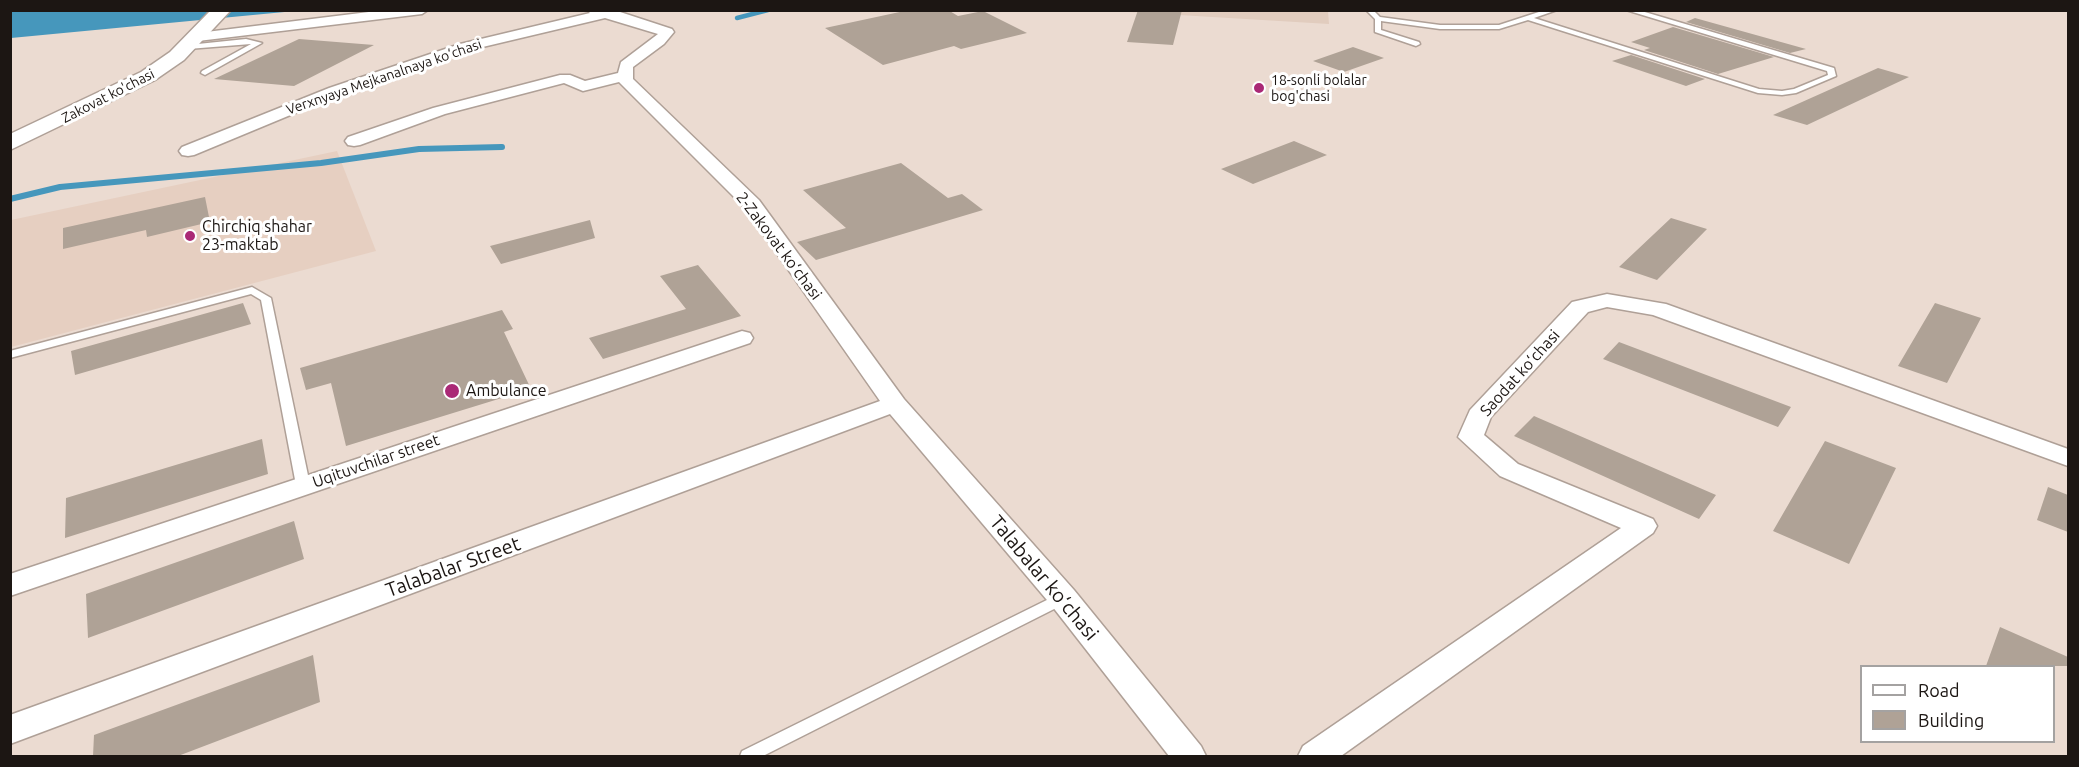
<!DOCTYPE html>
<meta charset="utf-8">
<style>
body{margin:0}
#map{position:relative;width:2079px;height:767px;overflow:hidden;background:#ebdbd1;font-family:Ubuntu,sans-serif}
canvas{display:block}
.frame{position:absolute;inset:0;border:12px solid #1c1613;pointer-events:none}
.legend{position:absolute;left:1860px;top:665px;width:195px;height:78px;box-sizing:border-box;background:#fff;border:2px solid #a4a2a1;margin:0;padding:8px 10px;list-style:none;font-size:18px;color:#1c1613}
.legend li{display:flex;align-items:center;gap:12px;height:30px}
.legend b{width:30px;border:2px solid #a4a2a1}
</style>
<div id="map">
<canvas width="2079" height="767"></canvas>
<div class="frame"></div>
<ul class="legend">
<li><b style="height:8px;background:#fff"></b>Road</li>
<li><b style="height:16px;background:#afa296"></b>Building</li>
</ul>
</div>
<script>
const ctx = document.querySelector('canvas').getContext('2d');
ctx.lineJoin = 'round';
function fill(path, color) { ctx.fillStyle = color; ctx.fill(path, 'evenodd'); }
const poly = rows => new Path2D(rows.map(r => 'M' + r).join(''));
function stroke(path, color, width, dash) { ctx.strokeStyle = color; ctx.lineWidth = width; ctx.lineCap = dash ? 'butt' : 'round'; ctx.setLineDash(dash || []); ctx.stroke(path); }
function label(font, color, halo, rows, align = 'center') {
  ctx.font = font + ' Ubuntu,sans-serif'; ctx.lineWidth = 6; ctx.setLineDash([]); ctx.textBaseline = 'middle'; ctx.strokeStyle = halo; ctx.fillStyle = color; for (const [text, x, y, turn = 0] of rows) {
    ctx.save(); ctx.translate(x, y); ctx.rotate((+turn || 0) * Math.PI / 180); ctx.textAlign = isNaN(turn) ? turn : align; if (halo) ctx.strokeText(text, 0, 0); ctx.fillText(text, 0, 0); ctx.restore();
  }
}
fill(poly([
 [337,151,376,251,11,347,11,220]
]), '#e6cfc1');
fill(poly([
 [1129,10,1328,11,1329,24,1129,12]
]), '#e1ccbe');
fill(poly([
 [11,11,17,10,295,11,11,38]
]), '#4697bc');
stroke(poly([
 [737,18,768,10]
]), '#4697bc', 4.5);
stroke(poly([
 [10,199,60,187,321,163,419,149,502,147]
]), '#4697bc', 6);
fill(poly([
 [909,10,948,10,958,16,983,11,1027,33,961,49,954,46,883,65,825,28],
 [1138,10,1182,10,1173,45,1127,42],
 [1695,18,1806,49,1790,53,1686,22],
 [1673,27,1774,57,1718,74,1644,50,1650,48,1631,42],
 [299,39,374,45,294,86,214,79],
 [1353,47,1384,58,1344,72,1313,61],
 [1631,55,1705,79,1686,86,1612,61],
 [1878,68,1909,77,1807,125,1773,115],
 [1294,141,1327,155,1253,184,1221,169],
 [901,163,948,198,962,194,983,210,816,260,797,242,846,228,803,190],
 [205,197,210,222,147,237,146,230,63,249,63,228],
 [1671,218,1707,229,1657,280,1619,267],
 [590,220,595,238,501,264,490,246],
 [698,265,741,316,603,359,589,338,686,309,660,276],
 [243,303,251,324,75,375,71,351],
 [1935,303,1981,318,1947,383,1898,366],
 [502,310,513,329,504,332,531,389,346,446,331,383,306,390,300,368],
 [1619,342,1791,407,1778,427,1603,359],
 [1534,416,1716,495,1699,519,1514,436],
 [262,439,268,474,65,538,66,498],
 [1825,441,1896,468,1849,564,1773,531],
 [2048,487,2068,495,2068,532,2037,520],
 [294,521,304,559,88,638,86,594],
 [2000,627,2068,657,2068,666,1986,666],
 [313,655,320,702,178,756,93,756,94,735]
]), '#afa296');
const service = poly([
 [1366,10,1373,10,1380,17,1440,25,1499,25,1545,10,1557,10,1534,18,1759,89,1782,91,1794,89,1828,75,1827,71,1626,10,1638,10,1834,68,1836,76,1796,93,1782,95,1758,93,1528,20,1499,29,1440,29,1381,21,1381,30,1419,42,1420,44,1416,46,1375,32,1375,19,1366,10],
 [246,39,262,43,205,75,201,73,202,71,251,44,188,49,184,47,188,45,246,39],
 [252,287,271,298,310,485,308,488,303,489,298,488,296,485,261,300,251,294,10,358,10,351,252,287],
 [1063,592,1068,594,1071,598,1068,602,763,756,740,756,742,751,1063,592]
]);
const minor = poly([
 [385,10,428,10,422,14,198,41,191,37,198,33,385,10],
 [587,10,614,10,672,29,674,32,664,44,633,67,633,79,759,200,904,399,1074,590,1201,746,1206,756,1169,756,1052,606,890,414,10,744,10,715,880,401,745,208,619,82,583,91,564,83,445,114,360,145,354,146,348,145,345,141,348,137,433,108,560,75,570,75,585,81,618,73,621,62,658,34,605,18,470,50,341,94,194,155,188,156,182,155,179,151,182,147,329,88,460,44,590,13,587,10],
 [1607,294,1666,304,2068,449,2068,466,1653,315,1607,307,1588,312,1491,417,1484,435,1518,464,1653,519,1657,526,1653,533,1341,756,1298,756,1303,746,1621,528,1500,476,1458,437,1470,410,1572,302,1607,294],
 [742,331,750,333,753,338,750,343,10,596,10,574,742,331]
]);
const secondary = poly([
 [211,10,231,10,184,60,155,80,10,150,10,134,141,72,170,52,211,10]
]);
stroke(service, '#afa097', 3);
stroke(minor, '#afa097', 3);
stroke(secondary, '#afa097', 3);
fill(service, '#fff');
fill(minor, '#fff');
fill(secondary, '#fff');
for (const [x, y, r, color] of [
 [1259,88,6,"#aa2976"],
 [190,236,6,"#aa2976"],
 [452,391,8,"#aa2976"]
]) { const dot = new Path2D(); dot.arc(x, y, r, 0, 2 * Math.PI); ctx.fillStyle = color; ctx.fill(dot); stroke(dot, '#fff', 2); }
label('14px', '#1c1613', '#fff', [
 ["Verxnyaya Mejkanalnaya ko‘chasi",384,77,-19],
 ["Zakovat ko'chasi",108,96,-27]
]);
label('14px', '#1c1613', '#fff', [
 ["18-sonli bolalar",1271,80],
 ["bog'chasi",1271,96]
], 'left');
label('16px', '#1c1613', '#fff', [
 ["Chirchiq shahar",202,227],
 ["23-maktab",202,245],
 ["Ambulance",466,391]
], 'left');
label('16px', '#1c1613', '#fff', [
 ["2-Zakovat ko‘chasi",779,246,53],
 ["Saodat ko‘chasi",1520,373,-48],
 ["Uqituvchilar street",376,461,-19]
]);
label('20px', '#1c1613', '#fff', [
 ["Talabalar Street",453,567,-20],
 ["Talabalar ko‘chasi",1044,578,50]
]);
</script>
